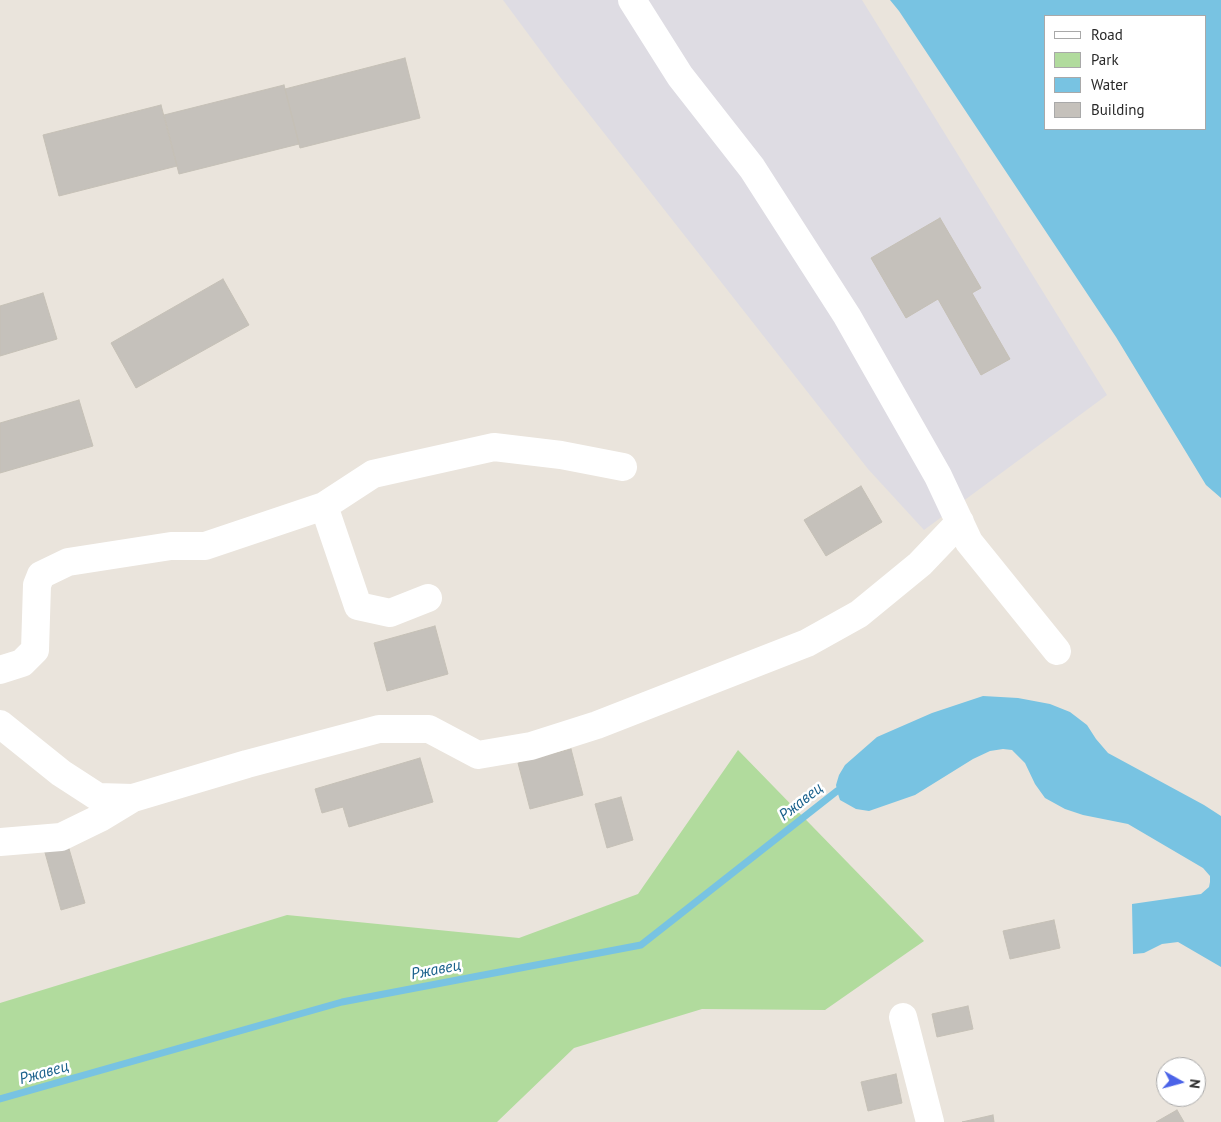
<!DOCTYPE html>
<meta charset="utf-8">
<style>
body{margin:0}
#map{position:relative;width:1221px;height:1122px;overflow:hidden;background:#eae4dc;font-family:"PT Sans",sans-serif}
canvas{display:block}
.legend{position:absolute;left:1044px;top:15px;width:162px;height:115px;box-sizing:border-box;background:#fff;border:1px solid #a9a9a9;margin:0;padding:6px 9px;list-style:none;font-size:15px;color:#292929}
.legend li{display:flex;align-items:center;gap:10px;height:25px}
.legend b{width:25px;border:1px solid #a9a9a9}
.north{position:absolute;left:1156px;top:1057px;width:50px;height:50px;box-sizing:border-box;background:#fff;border:1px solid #a9a9a9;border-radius:50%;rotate:97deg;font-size:14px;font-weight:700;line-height:20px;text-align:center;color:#292929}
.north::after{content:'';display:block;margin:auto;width:18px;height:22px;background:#4b63e8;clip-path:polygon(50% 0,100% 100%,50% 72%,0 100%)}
</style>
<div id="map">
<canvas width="1221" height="1122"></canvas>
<ul class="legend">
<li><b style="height:6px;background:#fff"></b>Road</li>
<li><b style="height:14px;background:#b1db9d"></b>Park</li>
<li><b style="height:14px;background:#78c3e2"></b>Water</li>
<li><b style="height:14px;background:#c5c1bb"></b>Building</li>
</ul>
<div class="north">N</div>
</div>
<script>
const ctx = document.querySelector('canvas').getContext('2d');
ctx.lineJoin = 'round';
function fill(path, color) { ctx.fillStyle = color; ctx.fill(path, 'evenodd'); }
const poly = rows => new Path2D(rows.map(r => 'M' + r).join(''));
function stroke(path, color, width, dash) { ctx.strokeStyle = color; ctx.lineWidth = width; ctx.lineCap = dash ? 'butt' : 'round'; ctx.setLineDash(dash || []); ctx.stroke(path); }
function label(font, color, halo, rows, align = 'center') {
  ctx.font = font + ' "PT Sans",sans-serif'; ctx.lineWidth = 5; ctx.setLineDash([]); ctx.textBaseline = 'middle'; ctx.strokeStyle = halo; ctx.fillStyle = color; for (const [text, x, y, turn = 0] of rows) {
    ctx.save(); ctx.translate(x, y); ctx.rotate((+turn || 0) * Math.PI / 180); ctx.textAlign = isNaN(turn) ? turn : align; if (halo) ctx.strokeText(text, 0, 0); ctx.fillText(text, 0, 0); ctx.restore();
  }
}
fill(poly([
 [503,0,862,0,1107,395,924,530,868,469,560,77]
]), '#dedce3');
fill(poly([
 [738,750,924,941,825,1010,702,1009,574,1048,497,1122,0,1122,0,1003,287,915,519,938,638,894]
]), '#b1db9d');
fill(poly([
 [890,0,1221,0,1221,498,1206,485,1116,337,899,11],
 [1045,16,1205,16,1205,129,1045,129],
 [983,696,1018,698,1050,704,1070,712,1087,725,1096,739,1108,753,1204,805,1221,816,1221,967,1178,942,1162,944,1144,953,1133,954,1132,904,1201,894,1209,887,1210,882,1210,876,1203,868,1128,824,1083,815,1065,809,1045,798,1035,784,1025,763,1012,750,1003,749,990,751,973,759,915,795,869,811,856,809,840,800,837,791,836,785,839,775,845,765,877,737,932,713]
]), '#78c3e2');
stroke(poly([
 [0,1099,342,1002,641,945,837,791]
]), '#78c3e2', 7);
const building = poly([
 [405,58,420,118,300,148,285,89,405,58],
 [284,85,299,144,179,174,164,115,284,85],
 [161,105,177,166,59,196,43,135,161,105],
 [940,218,981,288,972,293,1010,359,981,375,938,299,906,318,871,258,940,218],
 [223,279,249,325,136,388,111,343,223,279],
 [43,293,57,339,0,356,0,306,43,293],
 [79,400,93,446,0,473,0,423,79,400],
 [861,486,882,522,826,556,804,520,861,486],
 [435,626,448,674,387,691,374,643,435,626],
 [571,749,583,795,530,809,518,763,571,749],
 [420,758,433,802,349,827,343,807,322,813,315,789,420,758],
 [621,797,633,840,607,848,595,804,621,797],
 [67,842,85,903,61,910,44,849,67,842],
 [1054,920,1060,948,1010,959,1003,931,1054,920],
 [968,1006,973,1029,937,1037,932,1014,968,1006],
 [896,1074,902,1103,868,1111,861,1082,896,1074],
 [1177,1110,1184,1122,1156,1122,1177,1110],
 [993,1115,994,1122,962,1122,993,1115]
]);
fill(building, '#c5c1bb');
stroke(building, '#c5c0b6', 1);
stroke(poly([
 [632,0,680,76,752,168,847,316,938,476,969,542,1057,651],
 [324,506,358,606,390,613,428,598],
 [0,670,22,663,35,650,37,585,41,575,68,562,171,546,205,546,324,506,373,474,494,447,561,455,623,467],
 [0,724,61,773,98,797,133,798,247,764,379,729,429,729,478,755,531,746,597,725,807,643,859,614,920,564,960,522],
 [0,842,61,837,100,818,133,798],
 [903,1017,930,1122]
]), '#fff', 28);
label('italic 16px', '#1a618c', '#fff', [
 ["Ржавец",801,802,-38],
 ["Ржавец",436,970,-11],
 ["Ржавец",44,1073,-16]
]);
</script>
